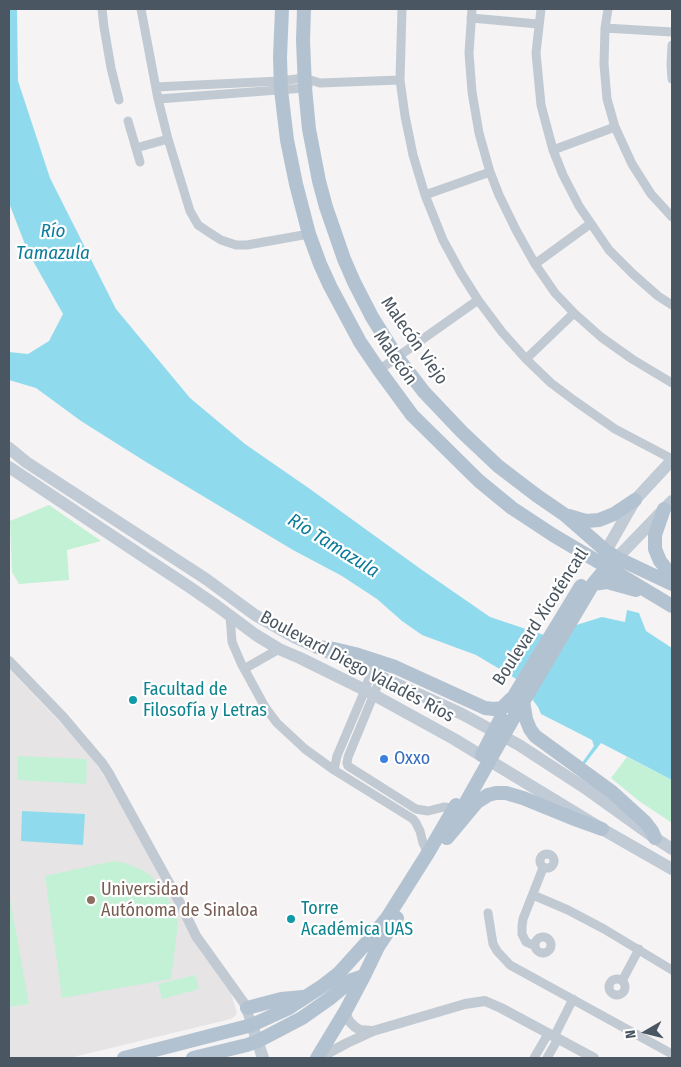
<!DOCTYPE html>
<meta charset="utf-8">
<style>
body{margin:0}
#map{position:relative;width:681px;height:1067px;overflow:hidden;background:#f5f3f3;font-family:"Fira Sans Condensed",sans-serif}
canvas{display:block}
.frame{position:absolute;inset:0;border:10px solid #4a5661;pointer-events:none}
.north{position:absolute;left:621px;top:1007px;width:50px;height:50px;-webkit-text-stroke:4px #fff;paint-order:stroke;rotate:262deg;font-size:14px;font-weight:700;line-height:20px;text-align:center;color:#4a5661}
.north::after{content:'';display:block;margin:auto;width:18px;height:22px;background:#4a5661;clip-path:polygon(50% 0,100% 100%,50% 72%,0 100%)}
</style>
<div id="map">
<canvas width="681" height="1067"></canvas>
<div class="frame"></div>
<div class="north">N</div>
</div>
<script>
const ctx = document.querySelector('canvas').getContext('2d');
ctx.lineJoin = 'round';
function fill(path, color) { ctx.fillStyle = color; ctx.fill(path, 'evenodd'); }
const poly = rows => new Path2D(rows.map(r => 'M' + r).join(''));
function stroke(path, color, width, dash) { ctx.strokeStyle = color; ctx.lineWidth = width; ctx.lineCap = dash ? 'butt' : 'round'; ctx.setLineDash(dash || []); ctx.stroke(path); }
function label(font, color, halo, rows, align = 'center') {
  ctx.font = font + ' "Fira Sans Condensed",sans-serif'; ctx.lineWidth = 4.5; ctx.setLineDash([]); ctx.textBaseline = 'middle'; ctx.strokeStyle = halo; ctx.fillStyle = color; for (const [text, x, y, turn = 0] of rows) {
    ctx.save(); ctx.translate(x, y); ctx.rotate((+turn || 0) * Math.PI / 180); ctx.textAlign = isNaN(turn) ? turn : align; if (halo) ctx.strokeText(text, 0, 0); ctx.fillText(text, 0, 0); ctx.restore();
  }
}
fill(poly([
 [9,669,84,747,101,771,146,850,200,950,231,993,237,1013,235,1016,231,1019,69,1058,9,1058]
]), '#e6e4e5');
fill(poly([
 [49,505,101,541,67,550,69,580,19,584,12,572,10,521],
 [18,756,87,759,86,784,17,780],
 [627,757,672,780,672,823,639,801,611,778],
 [114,861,125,863,142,870,151,876,165,894,176,913,178,924,171,979,62,998,45,876],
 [9,893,29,1004,9,1007],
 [195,975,199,989,162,999,158,984]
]), '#c3f1d5');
fill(poly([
 [9,9,17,9,18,81,50,178,116,309,190,398,245,444,310,489,422,570,490,617,544,635,602,617,625,622,627,610,639,613,646,631,672,648,672,780,601,743,584,765,582,763,594,746,592,740,541,714,538,707,518,680,476,655,422,635,402,621,377,599,342,576,293,550,146,462,81,421,36,388,9,380,9,352,28,354,49,341,63,314,28,252,9,203],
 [22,811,85,814,83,845,21,841]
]), '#90daee');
stroke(poly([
 [102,9,104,27,111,68,119,100],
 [141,9,158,99,168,139,190,211,198,225,210,233,221,240,236,245,247,245,309,234],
 [402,9,400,80,405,116,413,155,425,195,443,240,461,273,478,300,502,332,526,359,551,383,575,401,615,429,672,459],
 [472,9,469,53,472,92,479,133,490,172,499,195,516,230,535,264,555,293,574,313,601,337,632,359,672,383],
 [541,9,536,53,541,105,553,150,563,175,579,206,609,250,633,274,658,296,672,305],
 [608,9,605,28,604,64,607,99,615,127,632,164,651,194,672,217],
 [471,18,538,24],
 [605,28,672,32],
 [672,45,671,65,672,79],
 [156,87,280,81,304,78,320,83,400,80],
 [158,99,305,88,308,87],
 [128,121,140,162],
 [136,148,168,139],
 [553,150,615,127],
 [425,195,490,172],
 [535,264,590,224],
 [526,359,574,313],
 [379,370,478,300],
 [230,616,232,642,241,663,265,707,277,723,305,749,334,770],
 [244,669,279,649],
 [371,672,365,690,337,756,334,770,413,819,416,823,420,831,423,843,428,853],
 [381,677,348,757,347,763,348,766,416,809,428,811,444,807,453,808],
 '540 861a7 7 0 1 1 14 0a7 7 0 1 1-14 0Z',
 [533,895,568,910,604,929,672,970],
 [488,913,493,944,497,951,510,965,672,1054],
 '535 945a8 8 0 1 1 16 0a8 8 0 1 1-16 0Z',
 [535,946,526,942,522,934,522,926,523,919,543,868],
 '609 987a8 8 0 1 1 16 0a8 8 0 1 1-16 0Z',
 [622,981,639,949],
 [554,1037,573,999],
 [534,1058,548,1034],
 [547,1058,558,1039]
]), '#c1cad2', 9);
stroke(poly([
 [9,661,63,717,102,763,108,772,180,903,196,936,244,1003,252,1025],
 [346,1010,345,1012,349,1021,355,1027,360,1030,372,1031],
 [319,1058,347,1043,373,1031,465,1004,485,1001,501,1008,594,1058]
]), '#c1cad2', 10);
stroke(poly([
 [9,448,26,462,206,579,255,615,294,637,462,714,519,745,588,790,655,838,672,849],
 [9,467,147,559,188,586,217,606,256,635,279,649,300,658,365,690,454,739,602,829,672,869],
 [606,551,635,500,672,460],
 [617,558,672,501],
 [252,1025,263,1058]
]), '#c1cbd6', 12);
stroke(poly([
 [282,9,280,57,281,90,287,140,296,184,309,234,320,264,330,286,360,342,379,370,412,415,479,481,512,508,553,535,607,567,672,606],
 [304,9,303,40,305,88,309,129,319,181,326,207,344,259,354,282,372,317,397,357,424,392,462,432,498,466,536,495,565,515,606,551,617,558,672,584],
 [664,509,655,535,655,549,660,561,672,576],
 [569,516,586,521,599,520,614,514,635,500],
 [593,584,607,582,636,590],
 [317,647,334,649,355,654,395,667,485,708,494,709,502,708,511,699],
 [523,701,526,719,530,729,535,736,612,792,645,822,652,831,655,838],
 [508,706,581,586],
 [510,724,593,584,607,567,614,561],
 [447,838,477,802,488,795,496,793,506,793,523,798,577,820,602,829],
 [247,1008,281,999,303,997],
 [124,1058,252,1025,287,1009,321,987,339,973,368,941,387,918,428,853,456,805],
 [193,1058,247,1045,258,1041,302,1018,329,999,352,980,364,976,378,947,397,918],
 [317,1058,346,1010,364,976]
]), '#b3c2d1', 14);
stroke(poly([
 [482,755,501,718],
 [461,811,510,724]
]), '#b3c2d1', 14);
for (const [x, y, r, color] of [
 [133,700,5,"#0f9aa8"],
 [384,759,5,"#3f7fe0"],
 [91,900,5,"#8d6e63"],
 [291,919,5,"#0f9aa8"]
]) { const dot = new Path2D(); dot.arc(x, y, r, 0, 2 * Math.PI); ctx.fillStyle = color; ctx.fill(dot); stroke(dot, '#fff', 2); }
label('18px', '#4a5661', '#fff', [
 ["Malecón Viejo",414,341,55],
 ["Malecón",395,358,55],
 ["Boulevard Xicoténcatl",541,617,-57],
 ["Boulevard Diego Valadés Ríos",357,667,28]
]);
label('18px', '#0d838f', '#fff', [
 ["Facultad de",143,690],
 ["Filosofía y Letras",143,711],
 ["Torre",301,909],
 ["Académica UAS",301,930]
], 'left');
label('18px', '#366cbe', '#fff', [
 ["Oxxo",394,759]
], 'left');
label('18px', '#785e54', '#fff', [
 ["Universidad",101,890],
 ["Autónoma de Sinaloa",101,911]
], 'left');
label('italic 19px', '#0c7c9b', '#fff', [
 ["Río",53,232],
 ["Tamazula",53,254],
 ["Río Tamazula",333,546,32]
]);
</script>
